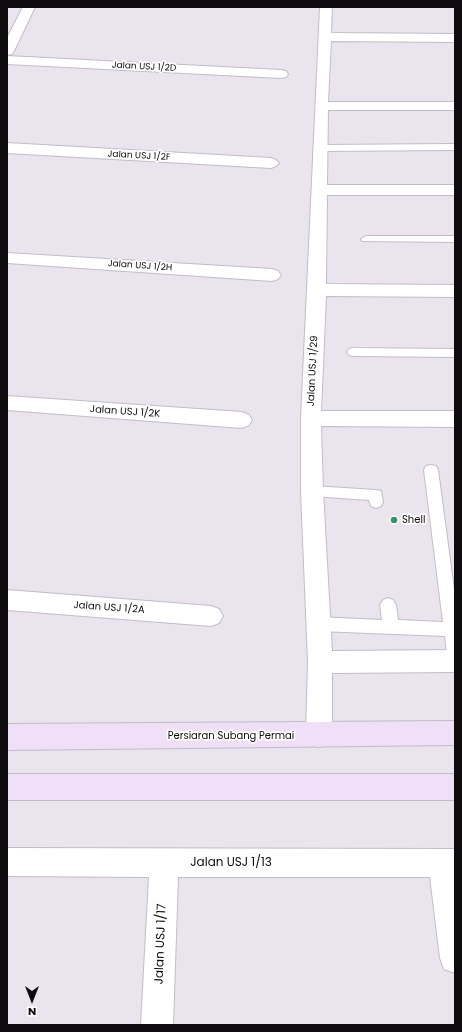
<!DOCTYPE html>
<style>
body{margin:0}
#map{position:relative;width:462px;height:1032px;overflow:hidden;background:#eae4ee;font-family:Poppins,sans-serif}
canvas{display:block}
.frame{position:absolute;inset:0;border:8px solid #0d0b0e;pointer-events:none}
.north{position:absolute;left:12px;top:980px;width:40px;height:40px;-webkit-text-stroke:3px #fff;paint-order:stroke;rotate:180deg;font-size:11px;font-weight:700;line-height:16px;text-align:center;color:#0d0b0e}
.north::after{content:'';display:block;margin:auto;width:14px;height:18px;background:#0d0b0e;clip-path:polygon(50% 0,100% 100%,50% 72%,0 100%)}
</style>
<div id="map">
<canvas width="462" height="1032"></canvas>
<div class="frame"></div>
<div class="north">N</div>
</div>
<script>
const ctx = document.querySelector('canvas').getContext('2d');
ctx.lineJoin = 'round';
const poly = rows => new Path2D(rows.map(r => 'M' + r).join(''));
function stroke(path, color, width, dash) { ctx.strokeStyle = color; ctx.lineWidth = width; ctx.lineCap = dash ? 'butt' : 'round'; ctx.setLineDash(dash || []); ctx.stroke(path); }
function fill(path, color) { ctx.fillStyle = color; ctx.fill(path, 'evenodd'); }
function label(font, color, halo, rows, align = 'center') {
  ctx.font = font + ' Poppins,sans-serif'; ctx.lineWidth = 3.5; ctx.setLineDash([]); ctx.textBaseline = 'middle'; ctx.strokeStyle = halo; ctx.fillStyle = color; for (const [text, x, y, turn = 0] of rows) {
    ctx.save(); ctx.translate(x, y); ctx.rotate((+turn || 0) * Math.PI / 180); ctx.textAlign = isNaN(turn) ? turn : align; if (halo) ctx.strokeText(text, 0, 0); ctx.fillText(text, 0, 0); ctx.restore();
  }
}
const lane = poly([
 [455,144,455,150,320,151,315,148,320,145,455,144],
 [366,236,455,236,455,242,362,241,361,239,366,236],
 [353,348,455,349,455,357,353,356,349,355,347,352,349,349,353,348],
 [431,465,436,466,438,470,455,597,455,662,449,660,447,655,445,636,318,631,313,629,310,624,313,619,318,617,382,620,380,605,383,600,388,598,393,600,396,605,398,620,443,622,424,470,426,466,431,465],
 [312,486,376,490,381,491,383,502,381,506,376,508,371,506,369,500,312,496,307,495,305,491,307,487,312,486]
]);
const street = poly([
 [23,7,35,7,14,51,12,54,7,55,7,38,23,7],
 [320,7,332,7,331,33,455,34,455,42,331,41,328,102,455,102,455,110,328,110,327,185,455,185,455,195,327,195,326,284,455,285,455,297,326,296,321,411,455,411,455,427,321,426,323,491,332,651,455,650,455,672,332,673,332,735,328,744,319,747,310,744,306,735,308,662,301,491,301,418,320,7],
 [7,56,281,70,286,71,288,74,286,77,281,78,7,64,7,56],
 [7,143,271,158,276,160,279,163,276,166,271,168,7,153,7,143],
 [7,253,272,269,278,271,281,275,278,279,272,281,7,263,7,253],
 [7,396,242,412,249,415,252,420,249,425,242,428,7,410,7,396],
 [7,590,211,606,219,609,223,616,219,623,211,626,7,610,7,590],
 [7,848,455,849,455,973,444,969,440,958,430,877,178,877,173,1025,141,1025,149,877,7,876,7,848]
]);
const secondary = poly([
 [455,721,455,745,7,750,7,724,455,721],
 [7,774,455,774,455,800,7,800,7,774]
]);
stroke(lane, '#c2bcc6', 2);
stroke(street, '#c2bcc6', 2);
stroke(secondary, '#c2bcc6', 2);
fill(lane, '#fff');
fill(street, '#fff');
fill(secondary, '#efe0f8');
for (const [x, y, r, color] of [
 [394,520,4,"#34936b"]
]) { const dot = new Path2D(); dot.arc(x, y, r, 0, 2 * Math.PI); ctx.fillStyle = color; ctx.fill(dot); stroke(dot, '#fff', 1.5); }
label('9px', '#0d0b0e', '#fff', [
 ["Jalan USJ 1/2D",144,67,3],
 ["Jalan USJ 1/2F",139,156,3],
 ["Jalan USJ 1/2H",140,266,4]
]);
label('10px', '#0d0b0e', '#fff', [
 ["Jalan USJ 1/29",313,371,-87],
 ["Jalan USJ 1/2K",125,412,4],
 ["Jalan USJ 1/2A",109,608,4],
 ["Persiaran Subang Permai",231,736]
]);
label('10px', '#0d0b0e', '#fff', [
 ["Shell",402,520]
], 'left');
label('12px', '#0d0b0e', '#fff', [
 ["Jalan USJ 1/13",231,863],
 ["Jalan USJ 1/17",161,944,-88]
]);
</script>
